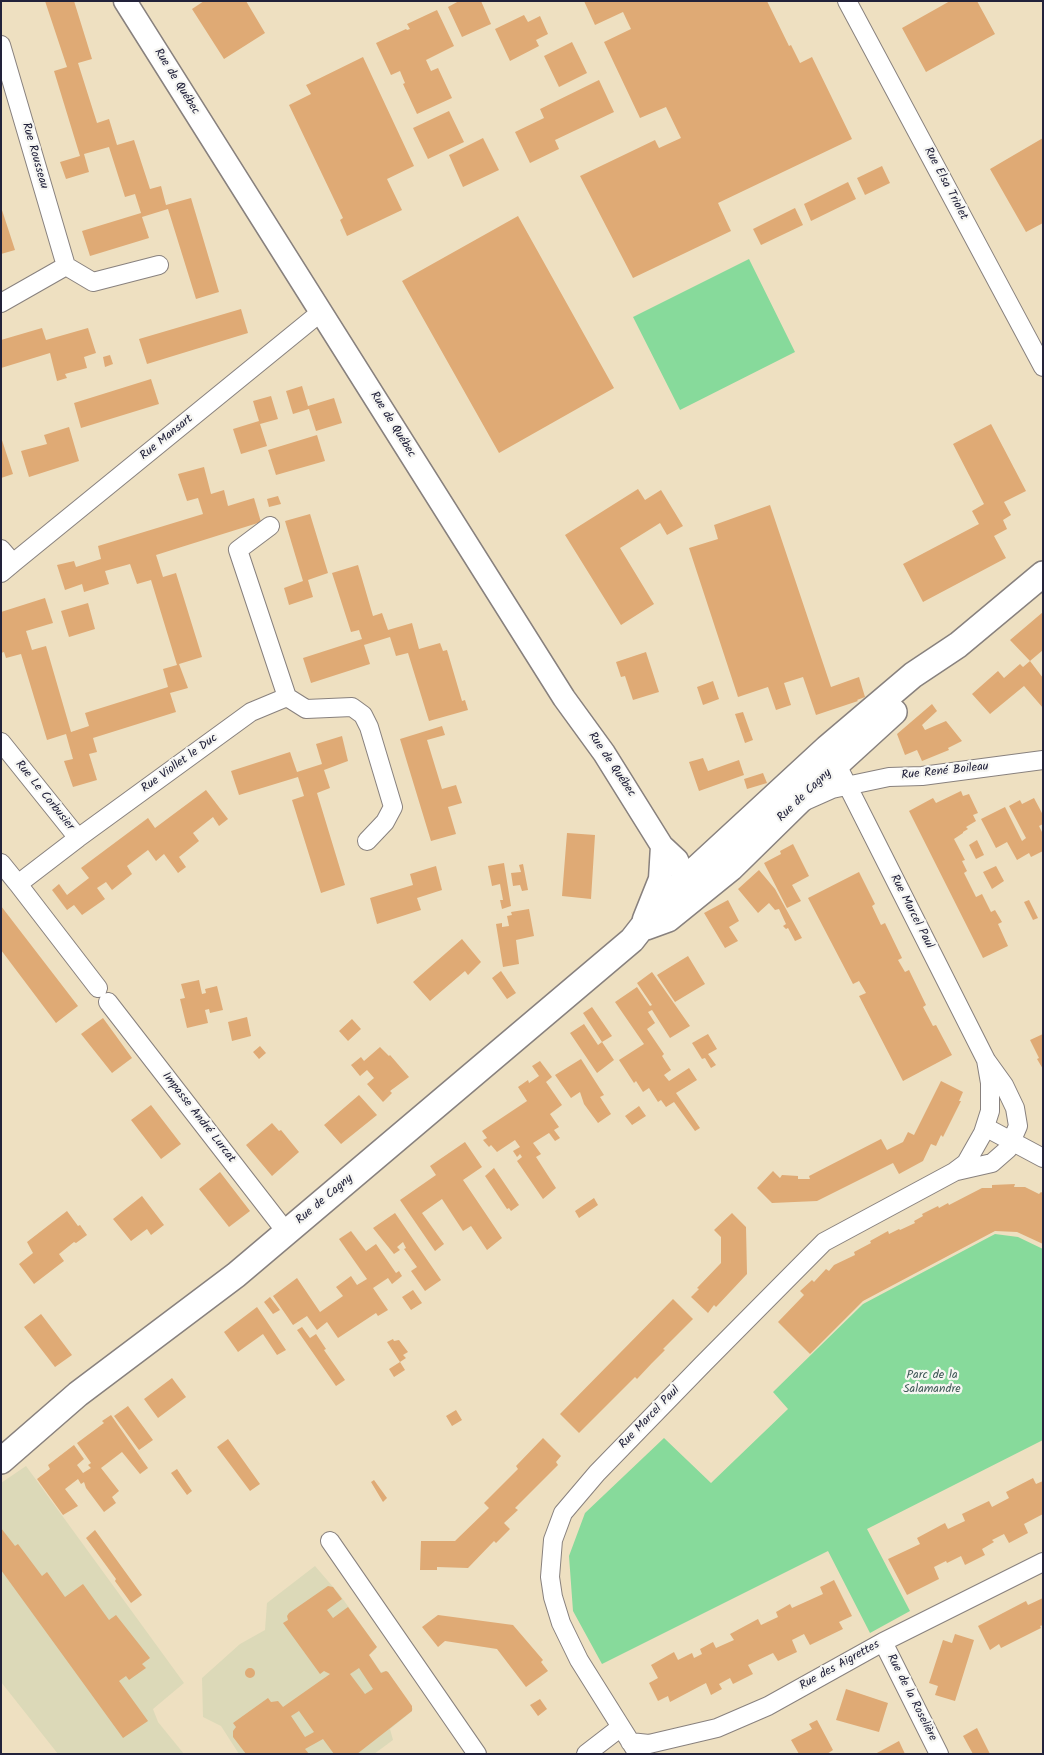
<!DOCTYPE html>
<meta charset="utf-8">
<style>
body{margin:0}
#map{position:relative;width:1044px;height:1755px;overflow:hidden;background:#eee0c1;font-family:Kalam,sans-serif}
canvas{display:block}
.frame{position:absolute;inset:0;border:2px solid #22223b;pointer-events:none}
</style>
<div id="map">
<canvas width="1044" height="1755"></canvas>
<div class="frame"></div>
</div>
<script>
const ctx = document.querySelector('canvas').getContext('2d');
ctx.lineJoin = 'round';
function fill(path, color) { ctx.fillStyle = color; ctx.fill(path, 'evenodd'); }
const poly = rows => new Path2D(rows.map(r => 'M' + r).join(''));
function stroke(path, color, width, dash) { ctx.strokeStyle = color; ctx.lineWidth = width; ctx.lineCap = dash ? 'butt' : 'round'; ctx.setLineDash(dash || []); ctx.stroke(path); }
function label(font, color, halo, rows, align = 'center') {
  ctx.font = font + ' Kalam,sans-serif'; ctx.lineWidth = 4.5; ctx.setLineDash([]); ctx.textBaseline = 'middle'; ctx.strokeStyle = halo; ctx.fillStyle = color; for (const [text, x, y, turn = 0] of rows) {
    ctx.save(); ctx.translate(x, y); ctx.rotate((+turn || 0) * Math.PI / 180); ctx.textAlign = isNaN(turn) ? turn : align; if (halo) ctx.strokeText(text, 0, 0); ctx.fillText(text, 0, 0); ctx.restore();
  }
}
fill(poly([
 [26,1466,184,1683,153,1709,158,1722,184,1754,58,1754,1,1682,1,1483],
 [315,1566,340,1595,376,1646,376,1649,369,1655,381,1672,386,1671,388,1672,413,1709,411,1712,390,1729,393,1740,374,1754,239,1754,221,1726,203,1717,202,1678,240,1644,265,1630,267,1603]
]), '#dcd9b8');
fill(poly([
 [749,259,795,352,680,410,633,317],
 [995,1234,1018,1237,1043,1249,1043,1440,867,1529,910,1611,870,1633,828,1551,602,1664,573,1611,569,1556,585,1513,664,1438,711,1483,788,1409,773,1392,863,1304]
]), '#87da9b');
fill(poly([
 [45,1,74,1,92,59,78,63,97,123,109,119,117,145,134,140,150,189,161,186,166,205,191,198,219,292,196,299,168,209,142,217,149,238,90,256,82,231,141,213,135,194,125,197,109,147,84,154,89,172,66,179,60,162,80,156,54,71,67,67],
 [204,1,246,1,265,33,224,59,192,9],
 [459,1,481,1,491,24,462,37,448,7],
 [584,1,767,1,789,46,791,45,800,63,812,57,852,139,718,203,731,231,633,278,580,176,655,140,659,148,681,138,666,107,640,118,604,42,631,29,623,12,595,25],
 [950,1,977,1,995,34,926,72,902,28],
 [437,10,454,46,426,60,431,71,438,68,452,98,417,114,403,84,405,83,400,71,391,75,376,43,406,29,407,30,410,29,407,24],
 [524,15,528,22,540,16,548,34,536,40,539,46,510,61,495,29],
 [572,42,587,73,559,87,544,56],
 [363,57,414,166,387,179,402,210,347,236,340,220,343,218,289,105,311,94,306,85],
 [599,80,614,112,555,140,559,149,530,163,515,132,544,118,540,109],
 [449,111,464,142,428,159,413,128],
 [483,138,499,170,463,187,449,155],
 [1043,138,1043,223,1026,232,990,169],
 [882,166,890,183,865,195,857,178],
 [848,182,856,199,811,221,804,204],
 [1,207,15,250,1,254],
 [795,208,803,225,761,245,753,229],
 [518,216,614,388,499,453,402,281],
 [241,309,248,333,147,364,139,339],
 [42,328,46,340,88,328,96,353,84,357,87,368,65,374,67,378,57,381,50,353,1,368,1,340],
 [110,355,113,364,105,367,103,357],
 [151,379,159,404,81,428,74,403],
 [302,386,308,406,334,398,342,423,316,431,309,409,293,414,286,391],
 [271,396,278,419,260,424,267,446,241,454,233,429,259,421,253,401],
 [991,424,1026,491,1004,502,1011,515,1003,520,1007,529,994,536,1006,558,923,602,903,564,979,524,972,511,984,504,953,444],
 [69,427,79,461,29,477,21,451,47,444,44,435],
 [317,435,325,461,276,475,268,450],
 [1,437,13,474,1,478],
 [204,467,211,494,224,490,228,506,254,498,261,522,156,555,163,577,176,573,202,657,179,664,188,688,170,693,176,712,93,738,97,752,89,754,97,780,73,787,64,761,73,759,66,734,47,740,21,654,6,658,4,652,1,653,1,612,45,598,53,623,26,631,32,650,46,646,71,732,89,726,85,713,168,687,163,669,177,665,151,580,137,584,130,564,105,571,109,584,84,592,82,584,65,590,57,565,74,561,76,567,101,559,98,546,203,514,198,498,187,501,178,474],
 [638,489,645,500,661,490,683,526,667,535,660,523,620,548,654,604,621,625,565,535],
 [278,496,281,504,269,507,267,499],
 [770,505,831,687,859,677,865,697,857,700,858,701,816,715,803,677,784,683,791,705,776,710,768,687,738,697,689,548,718,539,714,525],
 [310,514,328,573,308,580,313,597,289,605,284,588,303,581,285,521],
 [358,565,373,616,382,613,388,630,412,623,419,649,440,643,443,651,447,650,462,701,465,700,468,710,429,721,408,653,396,656,390,637,364,645,370,664,311,683,303,658,362,639,359,630,351,632,332,573],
 [88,603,95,629,69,637,61,611],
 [1043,612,1043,650,1030,661,1043,678,1043,708,1024,686,990,714,972,694,998,671,1004,678,1020,664,1023,667,1030,661,1010,640],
 [646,652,659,692,633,700,625,676,621,677,616,662],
 [713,681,719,699,703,705,697,687],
 [932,704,937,711,922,725,925,730,946,721,962,741,948,748,949,750,922,761,917,750,905,755,897,734],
 [743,712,753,740,745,743,735,714],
 [442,726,445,735,427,740,442,789,456,785,462,803,448,807,456,834,431,841,400,739],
 [342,736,348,761,324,770,330,788,317,793,345,885,321,893,292,800,304,796,298,777,239,795,231,771,290,752,297,772,322,764,316,744],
 [703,758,708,771,739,760,744,775,699,791,689,762],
 [763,773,767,783,747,789,744,779],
 [206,790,228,819,219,826,213,817,193,833,199,841,179,857,186,867,178,873,164,854,156,861,148,850,127,866,132,874,112,890,106,882,97,888,105,899,82,915,74,905,67,910,52,890,59,884,67,895,89,878,81,868,148,818,155,828],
 [961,791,963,796,969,794,978,813,973,815,976,821,966,827,968,829,963,832,963,833,954,839,965,860,962,861,967,871,964,873,976,897,982,894,991,912,995,910,1002,922,998,924,1008,946,983,958,909,811,933,798,936,803],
 [1034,798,1043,815,1043,824,1039,826,1043,834,1043,851,1031,857,1029,853,1017,860,1007,842,996,848,981,819,1005,807,1022,841,1026,838,1009,806,1020,800,1022,804],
 [567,833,595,835,591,899,562,896],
 [977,840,984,855,976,859,969,845],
 [793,844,809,876,792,885,801,901,787,908,764,863,781,854,780,851],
 [504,863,511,906,502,909,500,900,503,900,500,884,492,886,488,866],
 [523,864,528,890,522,891,520,885,513,886,511,873,521,872,519,865],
 [436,866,442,890,417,898,421,910,377,924,370,898,413,885,410,874],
 [996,866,1004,881,992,889,983,872],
 [759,870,775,889,802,938,795,941,788,928,786,929,783,926,786,924,779,909,775,910,769,903,758,913,738,889],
 [859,872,875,904,872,906,881,925,885,923,902,958,898,960,905,972,909,970,926,1005,923,1007,933,1026,936,1025,952,1055,903,1081,859,996,866,993,859,981,853,984,808,898],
 [728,900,739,921,729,927,738,941,725,948,704,913],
 [1029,900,1038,918,1033,920,1024,902],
 [1,906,78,1006,56,1023,1,950],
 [529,909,534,936,516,940,519,964,503,967,496,924,502,923,502,927,509,926,507,916,512,915,511,912],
 [462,939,481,962,468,975,465,971,430,1001,413,982],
 [688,956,705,984,675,1002,657,975],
 [501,971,516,993,507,999,492,978],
 [652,972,690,1026,670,1038,652,1010,648,1012,655,1023,647,1029,664,1054,662,1056,671,1070,664,1075,669,1081,689,1068,697,1080,676,1093,700,1128,695,1131,674,1102,666,1107,661,1100,658,1102,649,1088,643,1092,636,1081,634,1083,619,1060,644,1044,615,1002,637,987,650,1006,652,1005,637,983],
 [199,980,202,994,206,993,205,989,217,986,223,1010,210,1013,209,1009,205,1010,208,1023,187,1028,180,999,185,998,181,984],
 [592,1007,612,1036,602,1042,614,1060,597,1073,570,1033,584,1024,598,1045,602,1042,583,1013],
 [247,1017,251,1036,232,1041,228,1022],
 [103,1018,132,1058,112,1073,81,1034],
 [352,1019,361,1029,348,1041,339,1031],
 [708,1034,717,1049,708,1054,716,1065,711,1068,705,1058,702,1059,692,1043],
 [1043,1034,1043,1069,1037,1059,1039,1058,1030,1040],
 [260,1046,266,1053,259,1059,253,1052],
 [380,1047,389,1056,390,1055,409,1077,390,1091,392,1093,383,1102,367,1084,374,1078,367,1070,360,1076,351,1065,361,1057,364,1061],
 [581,1059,604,1095,600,1097,611,1114,598,1123,584,1104,580,1092,571,1098,555,1075],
 [540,1061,552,1077,546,1082,562,1105,550,1114,559,1127,554,1130,560,1138,555,1141,549,1133,533,1143,541,1154,536,1157,556,1188,543,1199,517,1161,522,1157,520,1154,517,1157,513,1151,520,1147,515,1140,497,1152,491,1145,489,1147,483,1140,487,1138,482,1131,527,1101,518,1087,528,1080,529,1083,539,1076,532,1066],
 [941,1081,963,1092,959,1101,961,1101,943,1137,941,1135,936,1146,931,1144,923,1161,899,1174,893,1163,817,1201,772,1203,757,1188,773,1171,780,1178,782,1175,798,1176,798,1179,810,1179,809,1176,881,1139,887,1150,903,1142,908,1132,914,1135],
 [359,1095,377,1115,341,1144,324,1125],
 [151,1105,181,1144,161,1159,131,1120],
 [639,1106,646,1116,632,1125,625,1116],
 [272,1123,279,1131,281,1130,299,1152,272,1176,246,1145],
 [465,1142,482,1167,463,1180,502,1238,487,1250,471,1226,463,1231,442,1199,422,1213,444,1244,435,1251,400,1200,436,1175,430,1166],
 [494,1168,519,1205,511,1211,509,1208,507,1209,485,1176],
 [220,1172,250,1211,229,1227,199,1189],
 [1015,1184,1014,1187,1025,1187,1039,1194,1041,1192,1043,1193,1043,1244,1017,1232,995,1231,863,1301,810,1354,778,1322,804,1295,800,1291,812,1280,814,1282,826,1269,829,1271,834,1265,855,1255,854,1252,871,1243,870,1241,888,1231,889,1234,899,1229,900,1230,915,1223,914,1221,923,1216,922,1214,938,1206,939,1208,948,1203,949,1205,982,1188,992,1188,992,1185],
 [142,1196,164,1225,151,1235,147,1229,131,1241,113,1219],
 [594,1198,598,1205,579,1218,575,1211],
 [67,1211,78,1226,80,1225,87,1235,76,1243,74,1242,59,1254,64,1261,34,1284,19,1264,33,1253,27,1242],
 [395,1213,441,1280,425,1291,411,1271,417,1267,404,1249,406,1248,403,1242,397,1247,400,1250,394,1254,373,1228],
 [732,1213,746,1227,747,1274,716,1307,714,1305,708,1313,691,1297,699,1289,697,1288,721,1263,721,1237,714,1230],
 [351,1231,366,1251,376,1244,396,1273,399,1271,402,1276,392,1284,388,1278,373,1288,388,1310,378,1316,376,1313,338,1338,327,1322,317,1330,307,1316,293,1325,273,1296,297,1278,320,1312,343,1296,336,1287,351,1276,357,1285,367,1279,339,1239],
 [413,1290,422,1303,411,1310,402,1297],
 [270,1297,280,1310,273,1314,264,1302],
 [673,1299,693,1319,663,1349,665,1350,652,1363,637,1379,635,1377,579,1433,560,1414],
 [257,1307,286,1350,277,1355,263,1334,238,1352,224,1332],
 [41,1314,72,1355,55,1367,24,1327],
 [302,1327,310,1338,316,1334,326,1349,324,1350,345,1380,336,1386,297,1330],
 [393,1339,394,1341,399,1340,408,1352,403,1355,406,1358,400,1362,387,1342],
 [400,1362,405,1370,394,1377,389,1369],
 [172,1378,186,1397,158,1418,144,1399],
 [128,1406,153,1440,139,1450,114,1416],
 [456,1410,462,1420,452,1426,446,1416],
 [111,1415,148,1468,140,1474,122,1452,101,1468,119,1491,112,1497,116,1503,104,1512,86,1488,84,1482,81,1484,78,1479,65,1489,78,1506,63,1515,37,1479,50,1469,48,1465,74,1445,84,1459,77,1465,83,1473,91,1468,88,1465,91,1463,77,1443,104,1423,102,1421],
 [543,1438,561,1456,556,1462,558,1465,515,1508,518,1510,504,1523,510,1529,496,1543,494,1541,468,1568,437,1567,437,1570,420,1570,421,1541,455,1541,489,1508,484,1503,518,1469,516,1466],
 [228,1439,260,1484,250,1491,217,1447],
 [177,1469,192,1491,187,1495,171,1473],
 [1033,1478,1036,1484,1043,1481,1043,1514,1024,1524,1028,1533,1009,1543,1004,1534,992,1540,994,1542,982,1549,985,1555,965,1565,961,1556,947,1563,946,1561,934,1567,939,1579,907,1595,888,1559,920,1544,917,1538,945,1523,948,1529,965,1521,962,1514,989,1501,992,1507,1009,1498,1006,1492],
 [374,1480,387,1498,383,1502,371,1482],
 [1,1528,15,1546,18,1544,42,1576,47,1572,65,1597,83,1584,109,1620,116,1615,150,1658,142,1664,146,1668,129,1680,126,1676,119,1681,148,1721,123,1738,1,1570],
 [95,1530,142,1595,131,1603,115,1581,116,1579,86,1538],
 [834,1580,852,1616,839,1622,843,1629,810,1645,804,1634,792,1640,797,1652,778,1661,773,1653,748,1665,753,1674,733,1684,730,1678,719,1684,722,1689,711,1695,706,1683,670,1702,668,1696,658,1701,649,1683,658,1678,651,1665,674,1652,678,1660,692,1653,694,1658,702,1654,700,1649,713,1642,716,1648,734,1640,730,1634,758,1619,761,1625,778,1617,776,1612,790,1604,792,1608,823,1594,820,1587],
 [328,1586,333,1587,342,1599,327,1610,333,1618,348,1607,377,1647,369,1655,381,1673,386,1671,388,1672,412,1706,412,1711,357,1754,334,1754,323,1739,305,1749,309,1754,246,1754,233,1737,233,1731,236,1727,233,1723,268,1698,271,1702,278,1701,283,1707,330,1674,324,1671,320,1674,283,1623,288,1620,287,1616,289,1613],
 [359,1668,373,1689,365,1694,350,1674],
 [299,1711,314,1732,305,1737,291,1716],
 [1043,1598,1043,1625,1040,1626,1041,1628,1001,1648,999,1644,990,1650,978,1626,1026,1601,1028,1605],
 [438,1615,513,1625,543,1660,541,1662,548,1671,526,1687,497,1649,445,1641,438,1647,422,1627],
 [955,1634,974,1640,955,1701,935,1695,938,1686,929,1683,943,1640,952,1643],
 '245 1673a5 5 0 1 1 10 0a5 5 0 1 1-10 0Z',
 [846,1689,888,1703,879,1732,836,1720],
 [540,1699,547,1709,538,1716,530,1705],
 [817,1720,833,1750,827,1754,799,1754,791,1740,812,1729,809,1724],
 [977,1728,990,1754,973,1754,963,1736],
 [899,1741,905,1754,875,1754]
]), '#dfaa75');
const minor = poly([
 [847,1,1043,367],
 [1,45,66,266,1,303],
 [66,266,93,282,159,265],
 [1,549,13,563,1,573],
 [13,563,321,312],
 [287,697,306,709,352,707,363,715,369,727,393,807,385,822,367,841],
 [1,742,78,838,18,884,1,863],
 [832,755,986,1060,1004,1085,1015,1108,1018,1126,1008,1149,992,1163,957,1171],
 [805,801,832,789,889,777,922,776,1043,760],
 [78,838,251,712,287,697,238,550,270,526],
 [18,884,98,988],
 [108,1002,287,1233],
 [985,1127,1043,1158],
 [330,1541,477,1754],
 [883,1642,939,1754],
 [630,1742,649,1744,717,1728,768,1706,883,1642,1043,1562],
 [586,1754,621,1727],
 [638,1754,579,1660,561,1623,553,1597,550,1577,553,1540,563,1513,597,1473,703,1364,824,1242,954,1172,966,1163,983,1133,990,1111,990,1083,986,1060]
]);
const tertiary = poly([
 [125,1,564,698,604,753,662,846,677,860,685,879,685,895],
 [644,919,660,879,662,846]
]);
const secondary = poly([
 [646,927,668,919,731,868,837,764,894,712],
 [1,1461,78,1394,236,1275,632,940,657,908,685,879,827,748,913,675,958,645,1043,574]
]);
stroke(minor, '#88817e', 20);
stroke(tertiary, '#88817e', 25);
stroke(secondary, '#88817e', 28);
stroke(minor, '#fff', 18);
stroke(tertiary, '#fff', 22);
stroke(secondary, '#fff', 25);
label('12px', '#22223b', '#f6f6f2', [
 ["Rue de Québec",176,82,58],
 ["Rue Rousseau",34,156,74],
 ["Rue Elsa Triolet",945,184,62],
 ["Rue de Québec",392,425,58],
 ["Rue Mansart",167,438,-39],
 ["Rue Viollet le Duc",180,764,-36],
 ["Rue de Québec",611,765,56],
 ["Rue René Boileau",945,772,-6],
 ["Rue Le Corbusier",44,796,51],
 ["Rue de Cagny",805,796,-44],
 ["Rue Marcel Paul",911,912,63],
 ["Impasse André Lurcat",198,1118,52],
 ["Rue de Cagny",325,1200,-40],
 ["Rue Marcel Paul",650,1418,-46],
 ["Rue des Aigrettes",840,1666,-29],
 ["Rue de la Roselière",911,1698,63]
]);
label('12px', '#405958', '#f6f6f2', [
 ["Parc de la",932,1376],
 ["Salamandre",932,1390]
]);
</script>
